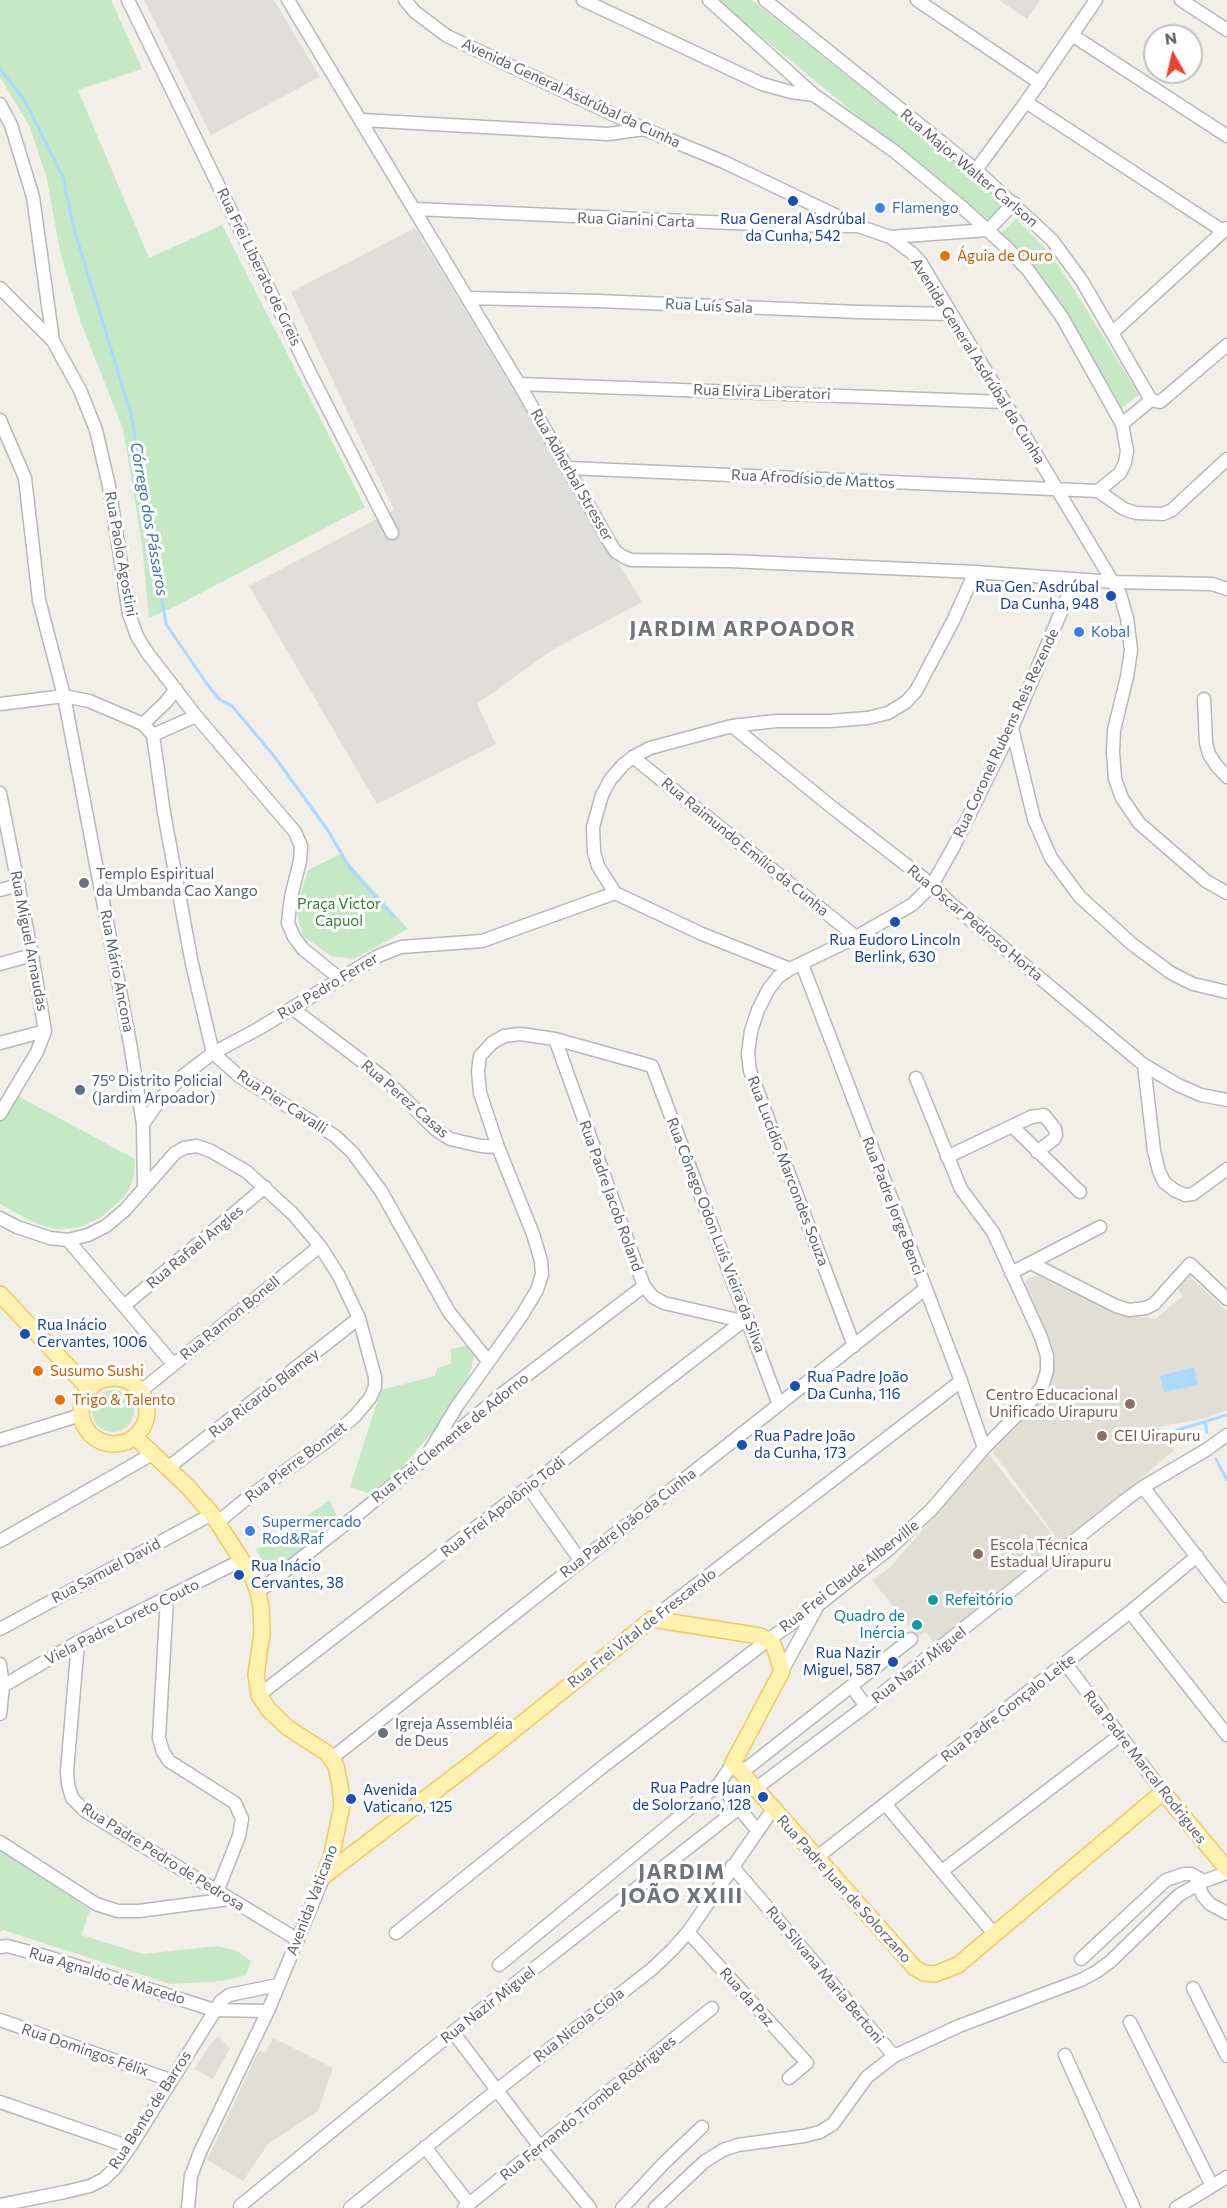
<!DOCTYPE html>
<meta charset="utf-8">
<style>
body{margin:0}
#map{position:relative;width:1227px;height:2208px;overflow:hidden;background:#f1efe8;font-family:Commissioner,sans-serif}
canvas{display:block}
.north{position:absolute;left:1143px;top:24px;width:60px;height:60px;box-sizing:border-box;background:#fff;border:2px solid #bfc1c3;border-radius:50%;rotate:352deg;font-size:16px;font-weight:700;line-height:24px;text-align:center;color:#5f6368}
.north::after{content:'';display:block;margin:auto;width:21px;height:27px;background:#ea4335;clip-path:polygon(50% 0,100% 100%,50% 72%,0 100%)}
</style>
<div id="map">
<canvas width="1227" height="2208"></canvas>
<div class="north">N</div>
</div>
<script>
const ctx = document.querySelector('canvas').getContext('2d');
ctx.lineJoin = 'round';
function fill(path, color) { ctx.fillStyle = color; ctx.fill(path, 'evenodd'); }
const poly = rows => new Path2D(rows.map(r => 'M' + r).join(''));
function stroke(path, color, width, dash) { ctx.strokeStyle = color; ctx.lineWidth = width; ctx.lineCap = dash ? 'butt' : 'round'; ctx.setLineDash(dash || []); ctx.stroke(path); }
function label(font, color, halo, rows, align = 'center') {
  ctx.font = font + ' Commissioner,sans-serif'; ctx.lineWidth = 6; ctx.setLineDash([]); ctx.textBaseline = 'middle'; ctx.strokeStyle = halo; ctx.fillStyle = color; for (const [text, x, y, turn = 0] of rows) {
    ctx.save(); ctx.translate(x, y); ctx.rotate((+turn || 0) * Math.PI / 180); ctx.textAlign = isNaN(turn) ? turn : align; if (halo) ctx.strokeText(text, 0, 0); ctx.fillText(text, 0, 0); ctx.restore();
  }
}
fill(poly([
 [144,0,274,0,320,77,211,135],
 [999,0,1040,0,1027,19],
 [415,228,642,602,552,650,477,704,496,744,377,804,249,586,394,510,291,292],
 [218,2036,230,2048,213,2079,194,2069,209,2046]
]), '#e0deda');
fill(poly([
 [1184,1271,1227,1311,1227,1410,1207,1418,1158,1427,1174,1450,1063,1546,992,1451,1052,1382,1051,1360,1047,1345,1025,1283,1028,1278,1039,1275,1127,1315,1155,1319,1183,1296,1173,1283],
 [986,1451,1063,1548,937,1647,926,1632,918,1637,872,1580,889,1568,938,1513],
 [273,2038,333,2068,318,2111,268,2144,243,2181,207,2160,259,2050,266,2053]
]), '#e1ded6');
fill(poly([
 [0,0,111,0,142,69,78,90,149,258,222,225,365,507,176,606,149,618,142,544,123,429,80,320,60,251,47,179,30,127,0,77],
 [717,0,752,0,965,170,1002,206,998,216,983,219],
 [1016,219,1045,248,1070,283,1139,395,1118,411,1044,280,998,236],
 [341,854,408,929,354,959,331,956,303,936,296,909,308,870],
 [16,1095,135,1159,134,1174,130,1188,121,1200,100,1218,77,1228,55,1229,35,1223,0,1204,0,1121],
 [470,1345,474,1356,471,1369,465,1385,446,1416,391,1480,371,1494,350,1487,381,1390,435,1376,437,1368,451,1364,451,1349],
 '92 1411a21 21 0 1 1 42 0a21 21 0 1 1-42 0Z',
 [330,1500,339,1521,271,1573,256,1550],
 [0,1849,90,1910,81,1935,143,1954,217,1946,237,1951,251,1961,246,1975,222,1981,171,1984,3,1930,0,1932]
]), '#c5e8c5');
fill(poly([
 [1194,1367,1198,1385,1164,1392,1160,1376]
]), '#aadaff');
stroke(poly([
 [0,69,25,101,63,177,74,229,131,414,166,624,207,684,219,699,232,706,274,756,327,829,350,868,394,917],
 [1205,1422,1207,1432],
 [1177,1430,1227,1415],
 [1216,1459,1227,1480]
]), '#aadaff', 3);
const minor = poly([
 [128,0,312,377,392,533],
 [288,0,519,384,610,543,616,552,624,557,631,560,729,561,975,572,1114,582,1212,584,1227,589],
 [405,0,415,12,447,36,644,129,724,162,858,226,890,237,912,253,921,263,1120,594,1127,618,1131,650,1127,677,1114,730,1113,752,1115,779,1122,798,1139,823,1206,881,1227,893],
 [583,0,762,84,791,92,814,95],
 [765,0,976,170,1052,240,1082,281,1151,400],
 [917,0,1040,83],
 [1181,0,1227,30],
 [1072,35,1227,136],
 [1026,102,1223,231],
 [0,104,11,125,33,197,53,341,80,390,96,430,109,486,129,614,137,636,146,651,196,716,295,832,301,846,300,861,291,897,288,923,294,937,303,949,339,978],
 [362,120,608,134,644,129],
 [976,170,1026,102,1096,0],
 [415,209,777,225,854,226],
 [890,237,988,230,1014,203],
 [0,288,53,341],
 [467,298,598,301,858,312,951,314],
 [1113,332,1227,228],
 [519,384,1004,402],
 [1151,400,1160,402,1227,345],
 [0,420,25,478,39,600,64,696,130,1043,143,1124,144,1188],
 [1122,424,1151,400],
 [568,468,1098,491,1120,473,1125,463,1127,451,1122,424,1062,317,1028,270,1006,247,963,208,894,151,814,95,709,0],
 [1098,491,1124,509,1136,513,1163,514,1172,510,1227,459],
 [1204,699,1206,743,1209,754,1216,765,1227,777],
 [0,704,64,696,89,701,143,724,153,735],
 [143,724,166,702,176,689],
 [732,726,833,808,932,885,949,902,1144,1065,1178,1085,1201,1095,1227,1100],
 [1012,728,1034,819,1051,858,1080,897,1132,944,1171,973,1193,984,1227,992],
 [153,735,164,813,192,964,213,1053,239,1076,335,1136,352,1152,381,1191,449,1312,488,1361],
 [153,735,196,716],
 [633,757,856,937],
 [0,793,32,955,45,1031,37,1052,0,1114],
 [0,890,19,885],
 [0,964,32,955],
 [802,964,961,1381,984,1448],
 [790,969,702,934,615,893,598,866,594,852,593,827,602,795,610,780,623,765,633,757,650,748,732,726,776,721,829,721,868,718,888,713,906,702,916,691,953,621,975,572],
 [292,1008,384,1078,435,1129,450,1139,481,1146,498,1147],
 [555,1039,644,1286,653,1297,664,1303,742,1321],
 [0,1043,45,1031],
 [1144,1065,1154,1151,1159,1171,1164,1182,1174,1190,1185,1195,1193,1194,1227,1169],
 [143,1124,162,1097,184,1075,213,1053,258,1029,378,956,401,947,482,941,615,893],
 [1012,1126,1080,1192],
 [947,1157,1031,1117,1044,1115,1055,1129,1056,1135,1054,1139,1037,1152],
 [0,1218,17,1227,50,1238,68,1240,88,1235,106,1226,125,1210,175,1153,184,1148,197,1146,211,1151,247,1172,293,1214,320,1246,339,1276,359,1318,375,1377,375,1387,370,1398,355,1416,327,1441,246,1499,218,1522],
 [68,1240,173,1364],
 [1031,1263,1116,1306,1129,1310,1146,1308,1154,1304,1190,1264,1227,1299],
 [1011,1273,1100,1227],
 [124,1306,265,1187],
 [854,1346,750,1071,748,1053,751,1031,758,1010,768,990,778,977,790,969,856,937,891,917,913,904,932,885,953,848,1012,728,1075,579],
 [141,1391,320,1246],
 [0,1440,81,1415],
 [428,1454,457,1406,522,1315,537,1290,542,1274,541,1261,533,1234,498,1147,480,1093,478,1071,480,1056,492,1043,504,1036,520,1034,555,1039,652,1066,779,1405],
 [169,1467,359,1318],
 [1143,1487,1227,1596],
 [529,1488,580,1560],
 [0,1541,154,1453],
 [258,1592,362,1511,502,1394,644,1286],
 [167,1598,159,1738,163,1752,169,1761,235,1803,242,1819,239,1836,217,1892],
 [1130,1612,1227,1735],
 [652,1619,961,1381],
 [0,1629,212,1514],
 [78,1642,67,1771,68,1784,72,1798,84,1810,298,1940],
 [1065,1663,1163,1792],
 [0,1664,3,1686,0,1714],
 [782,1671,816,1609],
 [3,1686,78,1642,242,1560],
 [851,1686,866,1706],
 [259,1695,747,1318],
 [332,1758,925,1289],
 [741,1773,911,1639],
 [719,1784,757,1830],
 [755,1789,866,1706,1124,1501,1143,1487,1206,1450,1227,1435],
 [886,1805,995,1935],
 [0,1842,96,1904,118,1911,139,1911,229,1899],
 [816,1858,1130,1612,1197,1556],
 [732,1866,894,2056],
 [942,1871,1119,1736],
 [1198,1884,1203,1896,1210,1904,1227,1913],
 [688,1932,807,2063,789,2078],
 [396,1933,605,1765,768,1640,818,1605,889,1549,931,1510,984,1448,1030,1402,1042,1387,1047,1371,1047,1356,1041,1337,993,1232,961,1189,916,1078],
 [0,1947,7,1946,45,1956,214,2010,268,2011],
 [1081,1959,1166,1880,1184,1874,1191,1874,1204,1881],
 [499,1965,719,1784,733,1763],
 [1193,1988,1227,2056],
 [0,2020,170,2080],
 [1130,2022,1212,2186],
 [453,2032,540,2147,590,2208],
 [1065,2055,1134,2208],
 [0,2102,130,2147],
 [425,2147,469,2204],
 [0,2205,65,2192,90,2186,104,2179,115,2168,130,2147,221,2001,229,1995,278,1985],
 [240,2206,453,2032,739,1808],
 [188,2208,191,2176,200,2152,268,2011,324,1876],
 [350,2208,497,2090,652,1969,673,1949,688,1932,773,1809],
 [464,2208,712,2008],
 [622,2208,664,2163,702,2127],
 [655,2208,704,2162,723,2150,738,2145,804,2136,820,2132,833,2124,867,2077,894,2056,959,2026,1081,1980,1096,1972,1111,1961,1179,1895,1204,1881,1227,1873],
 [1176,2208,1227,2177]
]);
const major = poly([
 [0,1294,89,1389],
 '81 1411a33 33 0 1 1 66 0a33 33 0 1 1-66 0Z',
 [135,1437,187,1486,212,1514,252,1576,258,1592,261,1607,262,1633,256,1675,259,1695,269,1710,288,1728,327,1753,336,1766,340,1785,342,1806,331,1858,324,1876],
 [324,1876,494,1746,652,1619,760,1636,768,1640,774,1646,782,1671,733,1763,915,1968,924,1973,935,1974,958,1965,1163,1792,1227,1869]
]);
stroke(minor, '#b5b8bc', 15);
stroke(major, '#f2c960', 18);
stroke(minor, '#fff', 12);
stroke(major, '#fff2af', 15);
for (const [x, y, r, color] of [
 [793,201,6,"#1a4fb4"],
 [880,208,6,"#3f7fe0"],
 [945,256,6,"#e8710a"],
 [1111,596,6,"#1a4fb4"],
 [1079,632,6,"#3f7fe0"],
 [84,883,6,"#6b7280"],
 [895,922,6,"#1a4fb4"],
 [80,1090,6,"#5c6f8a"],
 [25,1334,6,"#1a4fb4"],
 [38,1371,6,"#e8710a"],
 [795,1386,6,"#1a4fb4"],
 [60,1400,6,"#e8710a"],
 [1130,1404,6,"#8d6e63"],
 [1102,1436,6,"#8d6e63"],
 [742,1445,6,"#1a4fb4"],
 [250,1531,6,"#3f7fe0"],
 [978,1554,6,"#8d6e63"],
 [239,1575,6,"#1a4fb4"],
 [933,1600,6,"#0f9aa8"],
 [917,1625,6,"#0f9aa8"],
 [893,1662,6,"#1a4fb4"],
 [383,1733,6,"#6b7280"],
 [763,1797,6,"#1a4fb4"],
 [351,1799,6,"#1a4fb4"]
]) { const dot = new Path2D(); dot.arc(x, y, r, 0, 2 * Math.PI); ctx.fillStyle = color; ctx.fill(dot); stroke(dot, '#fff', 2); }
label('15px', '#5f6368', '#fff', [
 ["Avenida General Asdrúbal da Cunha",571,93,25],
 ["Rua Major Walter Carlson",969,168,40],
 ["Rua Gianini Carta",636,220,2],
 ["Rua Frei Liberato de Greis",259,267,64],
 ["Rua Luís Sala",709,306,3],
 ["Avenida General Asdrúbal da Cunha",978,361,58],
 ["Rua Elvira Liberatori",762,392,2],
 ["Rua Adherbal Stresser",572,475,60],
 ["Rua Afrodísio de Mattos",813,479,3],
 ["Rua Paolo Agostini",121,554,80],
 ["Rua Coronel Rubens Reis Rezende",1006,733,-65],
 ["Rua Raimundo Emílio da Cunha",745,847,39],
 ["Rua Oscar Pedroso Horta",975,923,40],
 ["Rua Miguel Arnaudas",29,941,79],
 ["Rua Mário Ancona",117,971,79],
 ["Rua Pedro Ferrer",328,986,-31],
 ["Rua Perez Casas",405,1099,41],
 ["Rua Pier Cavalli",282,1102,33],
 ["Rua Lucídio Marcondes Souza",788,1171,69],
 ["Rua Padre Jacob Roland",611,1196,70],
 ["Rua Padre Jorge Benci",893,1206,69],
 ["Rua Cônego Odon Luís Vieira da Silva",716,1235,69],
 ["Rua Rafael Angles",195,1247,-40],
 ["Rua Ramon Bonell",230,1318,-39],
 ["Rua Ricardo Blamey",264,1393,-38],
 ["Rua Frei Clemente de Adorno",450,1438,-39],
 ["Rua Pierre Bonnet",296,1462,-37],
 ["Rua Frei Apolônio Todi",503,1507,-38],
 ["Rua Padre João da Cunha",628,1523,-38],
 ["Rua Samuel David",106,1571,-28],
 ["Rua Frei Claude Alberville",849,1576,-38],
 ["Viela Padre Loreto Couto",122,1622,-27],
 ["Rua Frei Vital de Frescarolo",642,1628,-38],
 ["Rua Nazir Miguel",919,1665,-38],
 ["Rua Padre Gonçalo Leite",1008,1708,-38],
 ["Rua Padre Marcal Rodrigues",1145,1767,52],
 ["Rua Padre Pedro de Pedrosa",163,1857,32],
 ["Rua Padre Juan de Solorzano",844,1889,48],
 ["Avenida Vaticano",312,1900,-69],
 ["Rua Silvana Maria Bertoni",825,1975,50],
 ["Rua Agnaldo de Macedo",107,1976,17],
 ["Rua da Paz",747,1997,48],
 ["Rua Nazir Miguel",488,2005,-38],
 ["Rua Nicola Ciola",579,2025,-38],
 ["Rua Domingos Félix",85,2050,19],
 ["Rua Fernando Trombe Rodrigues",588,2108,-39],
 ["Rua Bento de Barros",150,2110,-57]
]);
label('15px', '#366cbe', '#fff', [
 ["Flamengo",892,208],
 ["Kobal",1091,632],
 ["Supermercado",262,1522],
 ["Rod&Raf",262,1539]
], 'left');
label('15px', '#164399', '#fff', [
 ["Rua General Asdrúbal",793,219,"center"],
 ["da Cunha, 542",793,236,"center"],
 ["Rua Gen. Asdrúbal",1099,587,"right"],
 ["Da Cunha, 948",1099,604,"right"],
 ["Rua Eudoro Lincoln",895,940,"center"],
 ["Berlink, 630",895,957,"center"],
 ["Rua Inácio",37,1325],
 ["Cervantes, 1006",37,1342],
 ["Rua Padre João",807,1377],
 ["Da Cunha, 116",807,1394],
 ["Rua Padre João",754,1436],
 ["da Cunha, 173",754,1453],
 ["Rua Inácio",251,1566],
 ["Cervantes, 38",251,1583],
 ["Rua Nazir",881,1653,"right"],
 ["Miguel, 587",881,1670,"right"],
 ["Rua Padre Juan",751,1788,"right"],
 ["de Solorzano, 128",751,1805,"right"],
 ["Avenida",363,1790],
 ["Vaticano, 125",363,1807]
], 'left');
label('15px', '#c56008', '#fff', [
 ["Águia de Ouro",957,256],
 ["Susumo Sushi",50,1371],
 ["Trigo & Talento",72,1400]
], 'left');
label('15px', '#5b616d', '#fff', [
 ["Templo Espiritual",96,874],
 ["da Umbanda Cao Xango",96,891],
 ["Igreja Assembléia",395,1724],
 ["de Deus",395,1741]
], 'left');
label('15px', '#348238', '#fff', [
 ["Praça Victor",339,904],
 ["Capuol",339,921]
]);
label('15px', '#4e5e75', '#fff', [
 ["75º Distrito Policial",92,1081],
 ["(Jardim Arpoador)",92,1098]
], 'left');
label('15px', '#785e54', '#fff', [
 ["Centro Educacional",1118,1395,"right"],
 ["Unificado Uirapuru",1118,1412,"right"],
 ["CEI Uirapuru",1114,1436],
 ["Escola Técnica",990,1545],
 ["Estadual Uirapuru",990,1562]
], 'left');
label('15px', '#0d838f', '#fff', [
 ["Refeitório",945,1600],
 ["Quadro de",905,1616,"right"],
 ["Inércia",905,1633,"right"]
], 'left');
label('italic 16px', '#4174aa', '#fff', [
 ["Córrego dos Pássaros",149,519,80]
]);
ctx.letterSpacing = '1.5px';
label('bold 21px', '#70757a', '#fff', [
 ["JARDIM ARPOADOR",743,629],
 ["JARDIM",682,1872],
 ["JOÃO XXIII",682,1896]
]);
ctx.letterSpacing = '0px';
</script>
